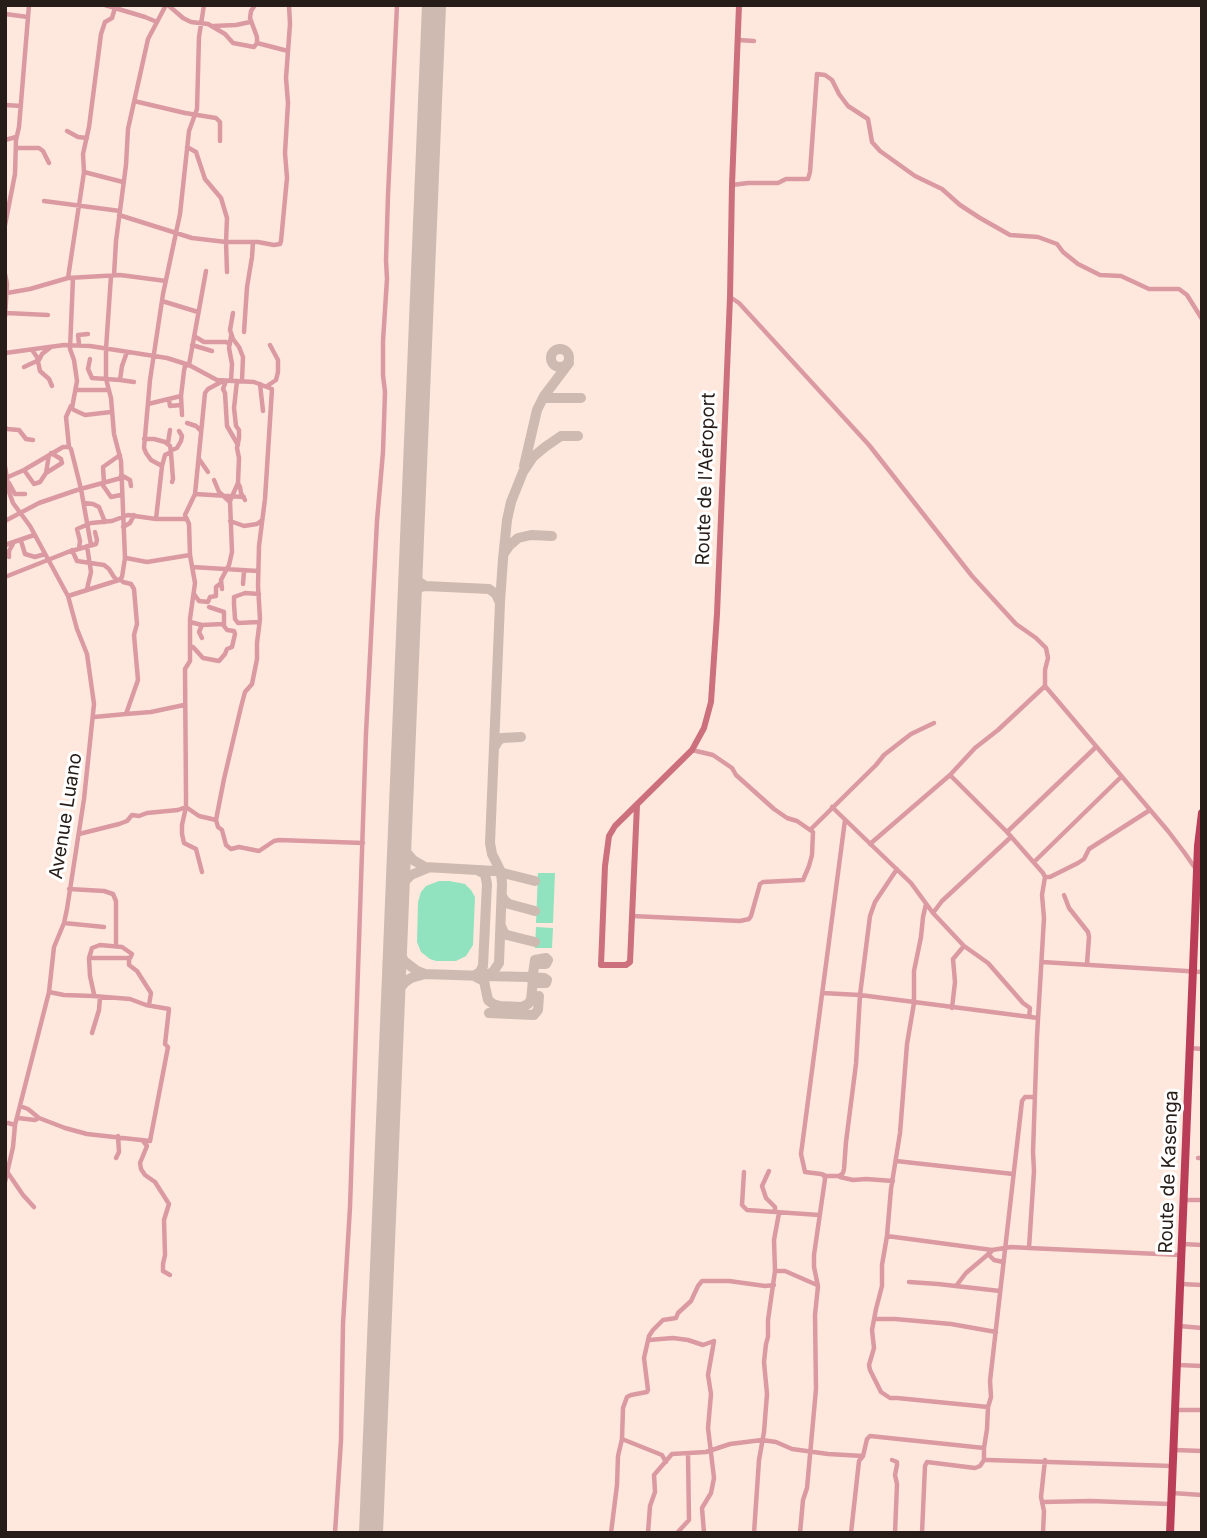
<!DOCTYPE html>
<meta charset="utf-8">
<style>
body{margin:0}
#map{position:relative;width:1207px;height:1538px;overflow:hidden;background:#fee8dd;font-family:Inter,sans-serif}
canvas{display:block}
.frame{position:absolute;inset:0;border:7px solid #261d18;pointer-events:none}
</style>
<div id="map">
<canvas width="1207" height="1538"></canvas>
<div class="frame"></div>
</div>
<script>
const ctx = document.querySelector('canvas').getContext('2d');
ctx.lineJoin = 'round';
function fill(path, color) { ctx.fillStyle = color; ctx.fill(path, 'evenodd'); }
const poly = rows => new Path2D(rows.map(r => 'M' + r).join(''));
function stroke(path, color, width, dash) { ctx.strokeStyle = color; ctx.lineWidth = width; ctx.lineCap = dash ? 'butt' : 'round'; ctx.setLineDash(dash || []); ctx.stroke(path); }
function label(font, color, halo, rows, align = 'center') {
  ctx.font = font + ' Inter,sans-serif'; ctx.lineWidth = 6; ctx.setLineDash([]); ctx.textBaseline = 'middle'; ctx.strokeStyle = halo; ctx.fillStyle = color; for (const [text, x, y, turn = 0] of rows) {
    ctx.save(); ctx.translate(x, y); ctx.rotate((+turn || 0) * Math.PI / 180); ctx.textAlign = isNaN(turn) ? turn : align; if (halo) ctx.strokeText(text, 0, 0); ctx.fillText(text, 0, 0); ctx.restore();
  }
}
fill(poly([
 [538,873,555,873,553,923,536,923],
 [439,881,449,881,465,884,471,890,475,897,473,945,466,956,456,961,436,961,430,959,421,952,417,942,418,902,421,892,426,886],
 [536,927,553,928,552,948,535,948]
]), '#91e2be');
stroke(poly([
 '551 358a9 9 0 1 1 18 0a9 9 0 1 1-18 0Z',
 [544,398,581,398],
 [524,466,537,410,544,396,569,363],
 [505,552,509,546,518,538,531,535,552,536],
 [410,599,418,588,425,586],
 [500,602,503,559,507,520,511,502,523,472,533,457,545,447,561,436,578,436],
 [494,748,498,741,502,738,521,737],
 [400,833,402,843,407,853,413,860,425,867,495,871,535,881],
 [398,894,404,882,411,875,428,868],
 [502,896,505,901,509,904,535,911],
 [501,926,504,933,507,935,535,942],
 [396,937,397,947,404,961,417,971,425,974,484,976,493,972,499,963,502,884,501,872,492,854,490,843,500,603,496,594,489,589,425,586,416,580,411,571],
 [474,976,480,972,483,966,487,884,485,874,477,870],
 [474,976,484,981,488,1000,493,1004,500,1006,522,1007,528,1004,531,1000,533,980,528,977],
 [484,976,529,977,533,974,535,960,546,958,548,960,546,964,538,964],
 [529,977,544,978,547,980,546,983,536,983],
 [393,1002,400,988,405,982,411,978,425,974],
 [489,1013,534,1015,538,1010,539,996]
]), '#cebab0', 10);
stroke(poly([
 [371,1533,434,5]
]), '#cebab0', 24);
stroke(poly([
 [105,5,145,17,157,22],
 [168,5,183,18,191,22,208,24,225,34,233,43,254,47,257,43,257,37,250,18,251,11,255,5],
 [5,14,28,17],
 [213,26,236,25,250,22],
 [738,40,754,41],
 [257,43,288,51],
 [134,101,185,113,216,118,220,122,220,141],
 [5,105,21,106],
 [67,131,78,137,87,138],
 [5,140,16,137],
 [16,148,39,148,43,151,49,163],
 [84,172,123,182],
 [732,185,748,183,778,183,786,179,808,179,810,172,817,74,825,75,832,80,839,94,848,106,868,119,872,142,880,151,915,176,942,189,960,205,980,218,1010,235,1038,237,1057,244,1063,252,1078,264,1100,275,1121,276,1149,289,1179,289,1187,295,1202,319],
 [44,201,120,211],
 [119,215,192,238,226,242,227,218,221,198,205,179,196,152,187,147],
 [5,225,15,174,16,140,19,127,29,5],
 [227,272,226,242,258,242,274,245,280,244,281,241,287,178,285,153,288,103,286,78,290,24,289,5],
 [5,274,7,284,5,317],
 [114,275,116,241,126,165,128,129,148,39,166,5],
 [68,278,84,172,83,154,89,127,101,34,105,22,112,18,115,8],
 [73,278,70,349,74,360,77,381,72,408,74,410,85,415,111,412],
 [7,293,30,289,68,278,120,275,166,281],
 [730,297,739,303,869,445,972,576,1016,624,1036,638,1046,648,1048,658,1045,670,1045,686,1168,831,1184,852,1202,878],
 [162,301,198,312],
 [6,313,48,315],
 [233,313,230,330,233,339,239,347,243,357,242,381],
 [244,332,247,287,252,257,253,242],
 [194,336,204,342,226,342,230,344],
 [231,336,229,348,232,364,231,381],
 [79,344,78,335,88,334],
 [192,345,212,351],
 [32,350,37,357,40,371,49,379,52,386],
 [5,353,64,345,90,346,167,358,189,365,217,380,254,382,272,389,265,499,259,546,258,586,260,619,257,643,257,659,252,684,245,692,241,707,224,779,216,820],
 [90,359,88,369,92,378,120,380,134,382],
 [24,367,39,360,42,354,51,347],
 [120,380,122,366,127,352],
 [226,381,223,389,225,393,227,426,238,445],
 [260,384,263,411],
 [267,386,276,380,278,372,278,360,270,345],
 [76,390,107,390],
 [169,400,170,406,181,405],
 [148,404,181,396],
 [182,415,181,396,184,371,185,366,189,365,206,271],
 [187,423,196,426,201,431],
 [5,427,7,429,19,430,26,439,33,440],
 [144,439,154,439,165,442,170,446,171,452,165,455,162,466],
 [168,443,170,430],
 [69,447,66,417,71,406],
 [172,450,177,448,181,441,182,436,179,431],
 [171,453,173,479,172,482],
 [199,459,208,472],
 [5,466,9,492,13,503,30,526,68,596,77,629,87,654,94,704,84,799,67,909,64,923,54,947,49,992,15,1125,13,1147,5,1182],
 [24,470,34,484,40,482,46,473,62,463,61,459,51,453],
 [46,473,49,455],
 [121,475,130,480,131,486],
 [8,477,24,470,63,447,69,447,71,449,81,489,91,545],
 [214,480,219,492,230,502],
 [9,483,15,494,25,494],
 [104,483,103,467,120,455],
 [238,483,240,487,241,493,245,500],
 [102,484,111,497,121,495],
 [195,494,244,497],
 [84,503,93,504,99,507,105,522],
 [156,519,162,466,151,460,146,453,144,448,150,380,163,294,180,214,189,131,197,109,199,37,204,5],
 [5,521,39,503,77,490,121,478],
 [230,521,244,526,257,524,261,521],
 [123,527,130,523,134,515],
 [21,541,25,554,35,557,45,554],
 [5,545,34,535],
 [87,546,91,572,87,589],
 [79,549,80,541,77,529,91,523,112,521,128,515,156,519,187,519],
 [72,550,77,561,104,565,109,569,114,577,117,580],
 [9,557,9,551,13,544],
 [126,558,147,562,190,555],
 [192,567,258,571],
 [5,577,68,552,96,544,97,540,95,532],
 [243,584,244,571],
 [222,589,221,580,229,565,232,552,230,501,238,483,239,458,237,448,239,438,239,430,236,426,234,408,237,381],
 [194,594,199,601,208,602,210,597,216,596,216,587,221,583],
 [259,594,245,593,234,597,234,604,235,619,238,623,259,622],
 [68,596,119,580,122,577,125,558,121,461,114,434,111,398,106,379,106,349,111,276],
 [190,622,202,625,223,624],
 [202,625,199,632,202,638],
 [190,647,193,647,203,658,219,661,225,654,227,649,232,647,235,634,234,631,227,630,224,626,224,612,209,607],
 [126,714,151,712,184,705],
 [94,717,126,714,138,680,134,635,137,624,134,589,131,584,123,582,120,579],
 [950,775,1007,832,1043,873,1045,877,1042,895,1044,918,1037,1036,1033,1152,1034,1171,1029,1248,1180,1255],
 [832,807,911,883,933,913,964,946,988,963,1023,1003,1030,1008,1029,1017],
 [810,830,876,765,884,755,911,734,934,723],
 [1007,832,1096,747],
 [79,834,119,824,127,821,132,815,139,816,147,813,178,810,186,807,199,816,216,820,218,827,222,830,226,845,231,849,239,847,259,851,274,841,279,840,363,843],
 [870,844,950,775,975,748,998,730,1045,686],
 [1034,862,1121,777],
 [202,872,196,849,184,843,182,834,182,825,186,807,186,796,185,669,190,661,190,619,195,583,190,555,189,524,185,515,195,494,205,393,208,389,223,381],
 [1045,877,1050,877,1078,863,1084,859,1089,849,1150,810],
 [69,889,104,891,113,894,116,901,116,946],
 [1064,895,1069,908,1088,932,1089,937,1087,964],
 [926,904,923,917,921,937,914,971,914,1003,907,1044,900,1133,891,1189,887,1236,882,1265,882,1286,876,1309,872,1330,874,1348,869,1365,870,1370,881,1392,890,1398,897,1398,988,1407],
 [933,913,942,901,1011,837],
 [632,916,740,921,749,919,751,916,760,884,763,882,803,880,809,866,812,855,813,832,797,821,787,818,774,809,736,775,732,768,713,755,692,750],
 [64,923,104,927],
 [89,958,92,948,100,945,122,947,132,954,130,958],
 [1042,962,1202,972],
 [49,992,64,995,93,996,94,994,90,976,89,958,129,958,129,965,137,971,151,993,149,1005],
 [822,993,860,995,1038,1018],
 [952,1008,955,982,953,959,964,946],
 [92,1033,99,1010,100,997],
 [1190,1048,1202,1049],
 [20,1106,28,1109,39,1118,65,1128,87,1134,150,1141,168,1047,165,1044,169,1009,146,1005,130,999,93,996],
 [18,1118,35,1120,39,1118],
 [8,1123,15,1125],
 [143,1141,147,1146,140,1163,141,1169,145,1175,155,1182,169,1204,164,1220,165,1255,163,1264,163,1271,170,1275],
 [116,1158,119,1152,118,1136],
 [1198,1158,1202,1158],
 [896,1161,1013,1174],
 [769,1171,762,1186,766,1198,775,1207,775,1212],
 [744,1172,742,1205,747,1210,819,1215],
 [8,1173,23,1195,34,1207],
 [825,1176,839,1176,843,1173,844,1169,846,1142,856,1064,860,995,870,916,875,902,897,869],
 [840,1177,853,1180,866,1179,893,1181],
 [1184,1200,1202,1200],
 [887,1236,992,1250,1011,1247,1029,1248],
 [1182,1244,1202,1245],
 [988,1254,994,1260,1003,1262],
 [775,1271,785,1271,817,1285],
 [909,1282,938,1284,1000,1291],
 [1181,1284,1202,1285],
 [956,1286,966,1273,992,1251],
 [874,1319,895,1319,951,1324,996,1332],
 [1179,1326,1202,1328],
 [649,1340,673,1338,688,1340,703,1345,714,1341],
 [1178,1365,1202,1366],
 [1175,1410,1202,1410],
 [622,1439,662,1455,666,1462],
 [1175,1450,1202,1451],
 [892,1460,897,1462,897,1465,895,1475,897,1484,895,1533],
 [984,1460,984,1448,987,1429,988,1407,991,1397,990,1381,1022,1101,1025,1097,1035,1097],
 [1172,1493,1202,1495],
 [1042,1502,1091,1501,1170,1504],
 [335,1533,341,1440,343,1324,350,1207,366,733,377,521,383,452,385,392,383,375,383,341,387,279,386,260,388,195,397,5],
 [611,1533,617,1485,618,1456,622,1439,623,1408,627,1397,631,1395,647,1392,648,1390,644,1358,649,1336,653,1330,663,1320,676,1318,678,1313,691,1301,698,1286,702,1281,729,1281,765,1286,774,1285],
 [648,1533,650,1506,655,1492,654,1475,672,1454,706,1452,730,1444,762,1440,776,1442,792,1449,828,1454,863,1456],
 [677,1533,689,1520,688,1454],
 [704,1533,702,1508,711,1493,714,1478,708,1428,711,1394,708,1375,714,1341],
 [754,1533,759,1460,764,1432,767,1394,764,1362,766,1344,768,1337,768,1320,775,1271,774,1240,779,1213],
 [800,1533,803,1500,807,1488,816,1389,815,1315,818,1286,814,1267,814,1255,825,1179,824,1175,821,1174,805,1172,801,1154,845,820],
 [851,1533,859,1461,863,1456,867,1439,870,1436,984,1448],
 [922,1533,925,1466,927,1462,975,1468,980,1466,984,1460,988,1460,1172,1466],
 [1043,1533,1044,1511,1041,1497,1045,1460]
]), '#db9aa2', 4.5);
stroke(poly([
 [637,805,630,962,626,965,601,965,605,866,609,836,615,826,692,750,704,728,711,702,717,614,730,297,732,185,739,5]
]), '#cd707d', 6);
stroke(poly([
 [1170,1533,1198,846,1202,813]
]), '#ba3e58', 8);
label('19px', '#261d18', '#fff', [
 ["Route de l'Aéroport",706,479,-88],
 ["Avenue Luano",66,816,-81],
 ["Route de Kasenga",1169,1172,-88]
]);
</script>
